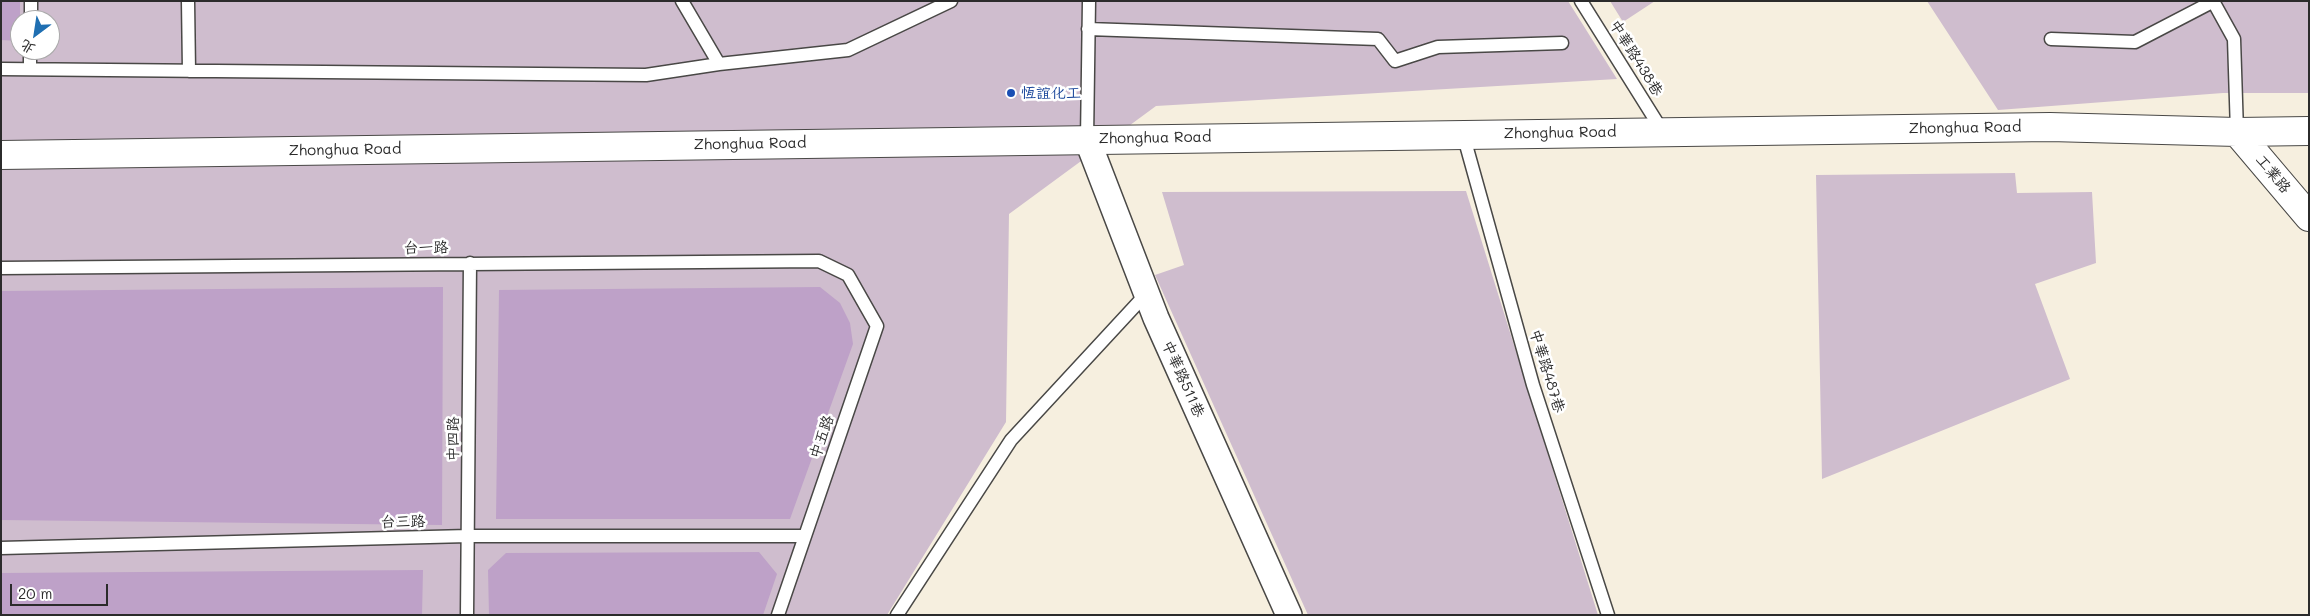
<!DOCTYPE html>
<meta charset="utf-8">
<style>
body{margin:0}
#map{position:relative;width:2310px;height:616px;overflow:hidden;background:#f6efdf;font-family:Mali,"LXGW WenKai TC",sans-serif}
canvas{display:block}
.frame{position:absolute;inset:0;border:2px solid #2b2b2b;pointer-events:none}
.north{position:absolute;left:10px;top:10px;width:50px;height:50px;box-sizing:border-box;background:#fff;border:1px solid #aaa;border-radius:50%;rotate:211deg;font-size:14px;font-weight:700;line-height:20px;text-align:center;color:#2b2b2b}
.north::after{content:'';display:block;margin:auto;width:18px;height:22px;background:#1f6fb2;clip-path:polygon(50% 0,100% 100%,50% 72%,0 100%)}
.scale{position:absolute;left:10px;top:584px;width:98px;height:22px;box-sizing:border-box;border:2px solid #2b2b2b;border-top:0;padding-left:6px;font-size:15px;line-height:18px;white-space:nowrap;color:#2b2b2b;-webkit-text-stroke:4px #fff;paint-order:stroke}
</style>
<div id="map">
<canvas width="2310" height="616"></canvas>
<div class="frame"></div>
<div class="north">北</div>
<div class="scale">20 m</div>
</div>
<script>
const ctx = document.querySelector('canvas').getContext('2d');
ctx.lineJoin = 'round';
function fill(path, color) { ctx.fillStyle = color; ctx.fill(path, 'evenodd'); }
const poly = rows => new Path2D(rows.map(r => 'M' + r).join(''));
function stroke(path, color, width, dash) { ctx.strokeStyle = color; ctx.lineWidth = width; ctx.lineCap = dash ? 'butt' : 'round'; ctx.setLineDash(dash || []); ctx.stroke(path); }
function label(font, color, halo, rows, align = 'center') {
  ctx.font = font + ' Mali,"LXGW WenKai TC",sans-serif'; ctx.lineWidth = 5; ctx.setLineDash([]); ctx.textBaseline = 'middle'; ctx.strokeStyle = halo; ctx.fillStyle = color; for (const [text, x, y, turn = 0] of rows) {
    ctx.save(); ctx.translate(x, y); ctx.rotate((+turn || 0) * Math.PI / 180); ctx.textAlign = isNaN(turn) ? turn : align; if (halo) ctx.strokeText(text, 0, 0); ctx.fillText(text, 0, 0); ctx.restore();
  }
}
fill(poly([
 [1,1,1568,1,1617,79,1156,106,1009,214,1006,422,887,615,1,615],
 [20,20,50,20,50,50,20,50],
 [1610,1,1655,1,1623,22],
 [1927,1,2309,1,2309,93,2223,93,1998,110],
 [2015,173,2017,193,2092,192,2096,263,2035,284,2070,379,1822,479,1816,175],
 [1466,191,1598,615,1308,615,1155,275,1184,265,1162,192]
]), '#cfbdce');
fill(poly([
 [1,1,20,1,20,41,1,40],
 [443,287,442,525,1,520,1,291],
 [820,287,840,303,850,323,853,344,790,519,496,519,499,290],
 [759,552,777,574,763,615,489,615,488,570,506,553],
 [423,570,422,615,1,615,1,573]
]), '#bea1c8');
const service = poly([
 [188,1,189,71],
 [682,1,719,64],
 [1581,1,1663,132],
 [2213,1,2234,39,2237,132],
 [31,20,31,1],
 [1088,29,1378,39,1395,61,1438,47,1562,43],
 [2051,39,2135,42,2212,2],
 [1,69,646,75,719,64,848,50,951,1],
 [30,69,30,50],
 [1463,134,1533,385,1608,615],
 [1087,139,1089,1],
 [1,268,819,261,848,275,877,326,778,615],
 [1,548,468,536,805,536],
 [467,615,470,263],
 [897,615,1011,440,1147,293]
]);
const minor = poly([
 [1087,139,1156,318,1289,615]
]);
const tertiary = poly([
 [2237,132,2309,217],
 [1,155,2050,127,2237,132,2309,131]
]);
stroke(service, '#494846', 15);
stroke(minor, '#494846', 28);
stroke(tertiary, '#494846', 30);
stroke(service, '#fff', 12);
stroke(minor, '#fff', 25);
stroke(tertiary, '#fff', 28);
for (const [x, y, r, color] of [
 [1011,93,5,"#1a4fb4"]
]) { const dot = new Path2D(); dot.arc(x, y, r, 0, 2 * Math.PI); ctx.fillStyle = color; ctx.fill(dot); stroke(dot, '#fff', 2); }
label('15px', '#2b2b2b', '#fff', [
 ["中華路438巷",1636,58,58],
 ["Zhonghua Road",1965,128,-1],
 ["Zhonghua Road",1560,133,-1],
 ["Zhonghua Road",1155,138,-1],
 ["Zhonghua Road",750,144,-1],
 ["Zhonghua Road",345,150,-1],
 ["工業路",2273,174,50],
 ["台一路",426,248,-1],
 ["中華路487巷",1547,371,73],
 ["中華路511巷",1183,379,66],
 ["中五路",822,437,-71],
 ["中四路",453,439,-90],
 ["台三路",403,522,-1]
]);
label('15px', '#164399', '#fff', [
 ["恆誼化工",1021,93]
], 'left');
</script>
